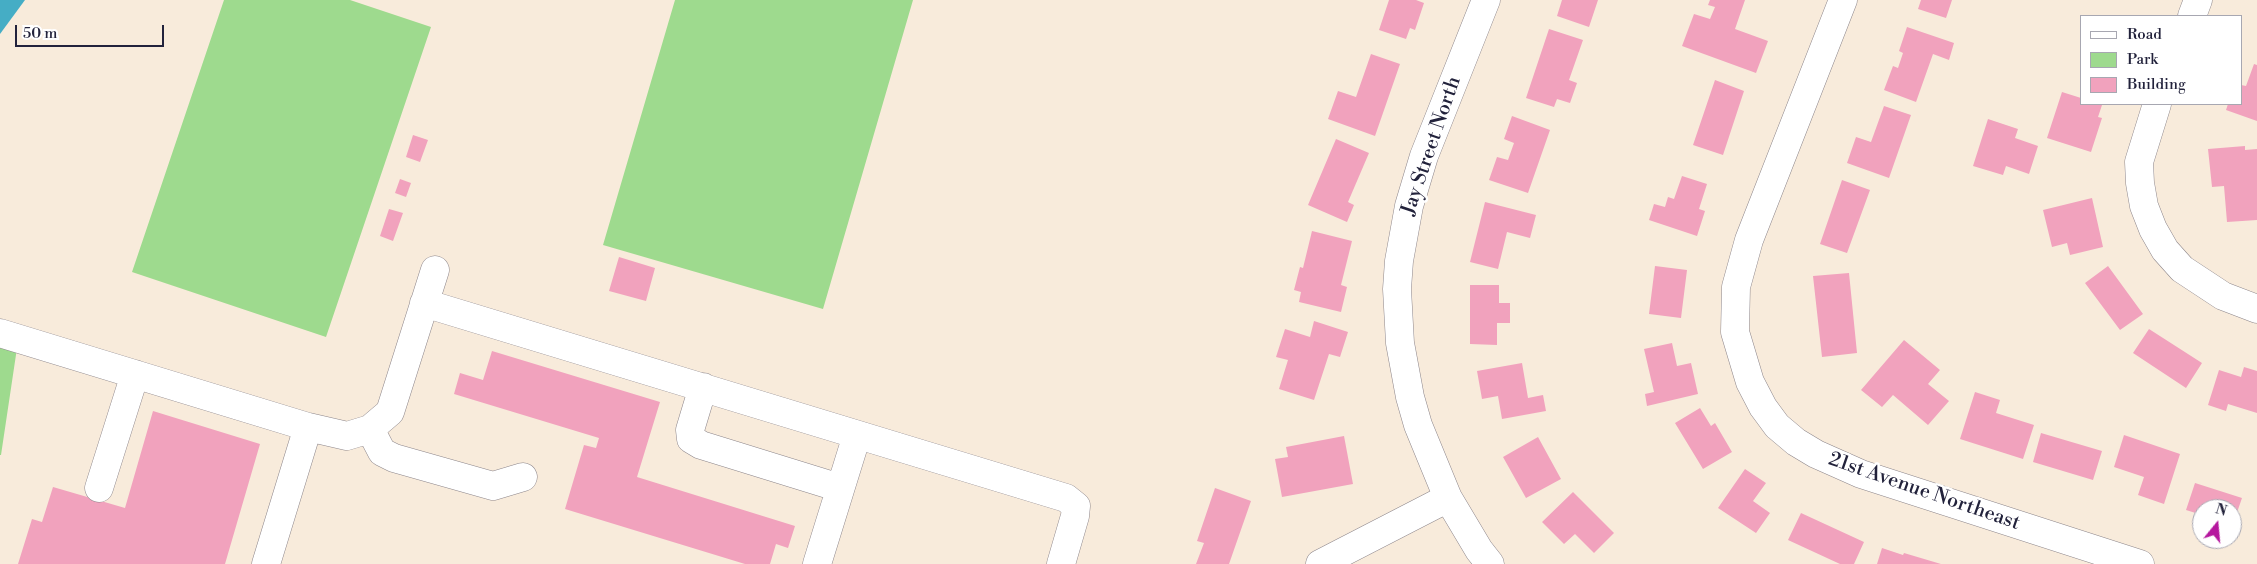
<!DOCTYPE html>
<style>
body{margin:0}
#map{position:relative;width:2257px;height:564px;overflow:hidden;background:#f8ebdb;font-family:"Libre Bodoni",serif}
canvas{display:block}
.legend{position:absolute;left:2080px;top:15px;width:162px;height:90px;box-sizing:border-box;background:#fff;border:1px solid #a7a7b1;margin:0;padding:6px 9px;list-style:none;font-size:15px;color:#22223b}
.legend li{display:flex;align-items:center;gap:10px;height:25px}
.legend b{width:25px;border:1px solid #a7a7b1}
.north{position:absolute;left:2192px;top:499px;width:50px;height:50px;box-sizing:border-box;background:#fff;border:1px solid #a7a7b1;border-radius:50%;rotate:17deg;font-size:14px;font-weight:700;line-height:20px;text-align:center;color:#22223b}
.north::after{content:'';display:block;margin:auto;width:18px;height:22px;background:#b5179e;clip-path:polygon(50% 0,100% 100%,50% 72%,0 100%)}
.scale{position:absolute;left:15px;top:25px;width:149px;height:22px;box-sizing:border-box;border:2px solid #22223b;border-top:0;padding-left:6px;font-size:15px;line-height:18px;white-space:nowrap;color:#22223b;-webkit-text-stroke:4px #fff;paint-order:stroke}
</style>
<div id="map">
<canvas width="2257" height="564"></canvas>
<ul class="legend">
<li><b style="height:6px;background:#fff"></b>Road</li>
<li><b style="height:14px;background:#9eda8e"></b>Park</li>
<li><b style="height:14px;background:#f1a2bd"></b>Building</li>
</ul>
<div class="north">N</div>
<div class="scale">50 m</div>
</div>
<script>
const ctx = document.querySelector('canvas').getContext('2d');
ctx.lineJoin = 'round';
function fill(path, color) { ctx.fillStyle = color; ctx.fill(path, 'evenodd'); }
const poly = rows => new Path2D(rows.map(r => 'M' + r).join(''));
function stroke(path, color, width, dash) { ctx.strokeStyle = color; ctx.lineWidth = width; ctx.lineCap = dash ? 'butt' : 'round'; ctx.setLineDash(dash || []); ctx.stroke(path); }
function label(font, color, halo, rows, align = 'center') {
  ctx.font = font + ' "Libre Bodoni",serif'; ctx.lineWidth = 5; ctx.setLineDash([]); ctx.textBaseline = 'middle'; ctx.strokeStyle = halo; ctx.fillStyle = color; for (const [text, x, y, turn = 0] of rows) {
    ctx.save(); ctx.translate(x, y); ctx.rotate((+turn || 0) * Math.PI / 180); ctx.textAlign = isNaN(turn) ? turn : align; if (halo) ctx.strokeText(text, 0, 0); ctx.fillText(text, 0, 0); ctx.restore();
  }
}
fill(poly([
 [224,0,350,0,431,27,326,337,132,272],
 [675,0,913,0,823,309,603,245],
 [0,345,17,348,1,455,0,455]
]), '#9eda8e');
fill(poly([
 [0,0,25,0,0,34]
]), '#45adc5');
fill(poly([
 [1389,0,1416,0,1424,3,1415,30,1410,28,1406,39,1379,30],
 [1562,0,1598,0,1589,27,1557,16],
 [1710,0,1745,0,1735,29,1768,41,1756,73,1682,46,1694,14,1710,19,1715,7,1708,5],
 [1921,0,1952,0,1946,18,1918,9],
 [1907,27,1954,43,1949,60,1933,54,1916,102,1884,90,1893,66,1898,68,1903,53,1899,51],
 [1549,29,1583,40,1569,80,1577,83,1570,103,1557,99,1554,107,1526,98],
 [1371,54,1400,64,1375,136,1328,119,1338,91,1356,97],
 [2254,64,2257,65,2257,121,2226,110,2228,104,2241,104,2241,85,2246,86],
 [1715,80,1744,91,1723,155,1693,145],
 [2062,92,2081,98,2081,104,2102,105,2098,117,2102,118,2091,152,2047,138],
 [1884,106,1911,115,1889,178,1847,163,1856,137,1871,142],
 [1512,116,1550,130,1528,193,1489,180,1497,157,1508,160,1514,143,1504,139],
 [1988,119,2018,129,2015,138,2038,146,2029,174,2006,166,2003,175,1973,166],
 [413,135,428,140,420,162,406,157],
 [1336,139,1369,153,1348,202,1354,205,1347,222,1308,205],
 [2245,146,2245,150,2257,149,2257,220,2227,222,2224,186,2212,187,2208,149],
 [1682,176,1707,184,1699,209,1705,211,1697,236,1649,220,1654,204,1665,207,1668,197,1674,199],
 [400,179,411,183,406,197,395,193],
 [1842,180,1870,190,1847,253,1820,244],
 [2092,198,2103,247,2070,255,2067,243,2052,247,2043,210],
 [1485,202,1536,215,1530,238,1507,232,1498,269,1470,262],
 [389,209,403,213,393,241,380,236],
 [1312,231,1352,241,1341,285,1347,287,1341,312,1299,302,1301,292,1294,290,1300,267,1303,268],
 [619,257,655,268,646,301,609,291],
 [1655,266,1687,270,1681,318,1649,314],
 [2108,266,2143,314,2120,330,2085,283],
 [1849,273,1857,353,1822,357,1813,276],
 [1470,285,1499,285,1499,303,1510,303,1510,323,1497,323,1497,345,1470,344],
 [1314,321,1348,332,1340,357,1329,354,1314,400,1279,389,1288,360,1276,357,1285,329,1310,337],
 [2149,329,2202,363,2186,388,2133,353],
 [1904,340,1940,370,1928,384,1949,401,1928,425,1893,395,1882,407,1861,390],
 [1672,343,1677,366,1691,363,1698,394,1647,406,1645,394,1654,392,1644,349],
 [492,351,660,402,637,477,795,526,788,548,776,544,770,564,745,564,565,509,584,445,596,448,599,438,454,394,460,373,483,380],
 [1522,363,1528,398,1543,395,1546,411,1502,419,1498,396,1482,399,1477,371],
 [2244,367,2257,371,2257,413,2228,404,2226,411,2208,405,2219,370,2241,377],
 [1975,392,2000,400,1996,413,2034,425,2023,459,1960,439],
 [1700,408,1711,426,1715,423,1732,452,1703,469,1675,423],
 [153,411,260,444,225,564,18,564,32,519,42,522,53,487,125,508],
 [2041,433,2102,451,2093,480,2033,462],
 [2124,435,2180,454,2164,504,2138,495,2144,477,2114,467],
 [1344,436,1353,484,1282,497,1275,459,1288,457,1286,447],
 [1538,437,1561,479,1526,498,1503,457],
 [1745,469,1766,483,1753,501,1770,513,1756,533,1718,508],
 [2195,483,2242,498,2232,527,2232,509,2202,509,2202,515,2186,510],
 [1215,488,1251,501,1229,564,1196,564,1204,543,1197,541],
 [1573,492,1614,533,1594,553,1575,534,1564,544,1542,522],
 [1801,513,1864,542,1854,564,1840,564,1788,540],
 [1882,548,1903,555,1904,553,1941,564,1877,564]
]), '#f1a2bd');
const minor = poly([
 [1486,0,1424,156,1409,206,1399,261,1397,289,1400,343,1410,397,1418,425,1448,498,1479,550,1490,564],
 [1843,0,1749,240,1736,287,1735,332,1750,382,1763,407,1777,426,1796,442,1816,454,1861,474,2140,564],
 [2192,16,2198,0],
 [2157,104,2139,162,2140,183,2144,206,2153,229,2165,250,2182,269,2223,296,2257,309],
 [424,303,1066,498,1076,506,1075,516,1061,564],
 [0,333,308,427,266,564],
 [703,387,690,430,691,439,701,445,840,488],
 [308,427,347,436,370,429,390,412,435,270],
 [370,429,382,452,394,458,493,486,523,477],
 [99,488,135,374],
 [817,564,857,435],
 [1320,564,1448,498]
]);
stroke(minor, '#8d868b', 29);
stroke(minor, '#fff', 28);
label('20px', '#22223b', '#fff', [
 ["Jay Street North",1432,146,-71],
 ["21st Avenue Northeast",1924,492,19]
]);
</script>
